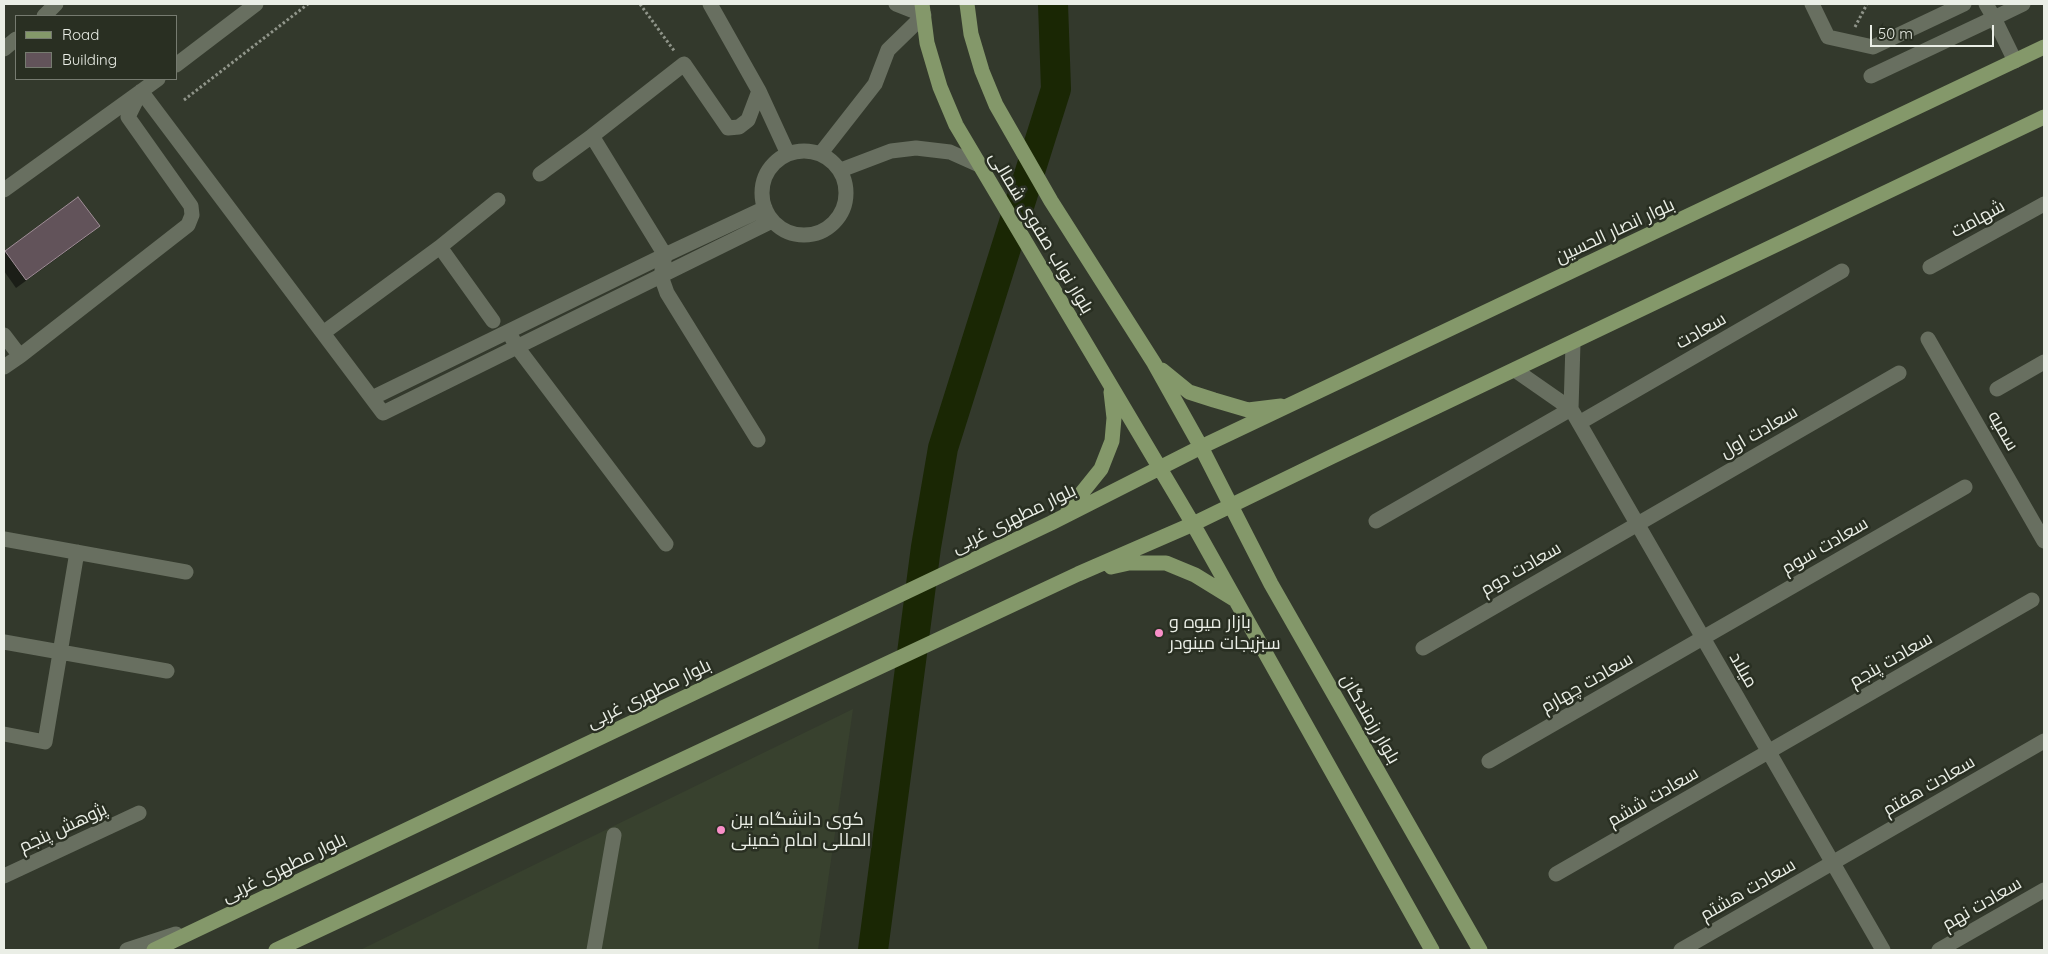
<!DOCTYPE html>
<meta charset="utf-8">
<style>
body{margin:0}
#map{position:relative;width:2048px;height:954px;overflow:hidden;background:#33392c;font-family:Quicksand,sans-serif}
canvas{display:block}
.frame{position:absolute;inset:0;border:5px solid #eaeee6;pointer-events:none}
.legend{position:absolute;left:15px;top:15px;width:162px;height:65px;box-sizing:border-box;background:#292f22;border:1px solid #767b70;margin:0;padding:6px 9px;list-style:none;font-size:15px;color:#eaeee6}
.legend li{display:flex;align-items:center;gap:10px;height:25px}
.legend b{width:25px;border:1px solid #767b70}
.scale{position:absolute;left:1870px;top:25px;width:124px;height:22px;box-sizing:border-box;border:2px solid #eaeee6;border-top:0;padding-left:6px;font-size:15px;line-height:18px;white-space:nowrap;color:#eaeee6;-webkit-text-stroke:4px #292f22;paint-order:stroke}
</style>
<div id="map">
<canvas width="2048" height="954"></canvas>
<div class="frame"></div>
<ul class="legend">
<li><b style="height:6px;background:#84986a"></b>Road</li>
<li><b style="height:14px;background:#62535a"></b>Building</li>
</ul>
<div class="scale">50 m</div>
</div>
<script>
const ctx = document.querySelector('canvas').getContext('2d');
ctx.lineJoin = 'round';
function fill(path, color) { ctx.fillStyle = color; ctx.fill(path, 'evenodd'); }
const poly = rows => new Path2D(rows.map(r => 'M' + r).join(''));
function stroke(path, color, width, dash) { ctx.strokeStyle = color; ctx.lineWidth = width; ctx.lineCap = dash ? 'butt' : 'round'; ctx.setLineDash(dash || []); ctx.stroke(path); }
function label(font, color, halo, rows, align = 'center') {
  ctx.font = font + ' Quicksand,Cairo,sans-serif'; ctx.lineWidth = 5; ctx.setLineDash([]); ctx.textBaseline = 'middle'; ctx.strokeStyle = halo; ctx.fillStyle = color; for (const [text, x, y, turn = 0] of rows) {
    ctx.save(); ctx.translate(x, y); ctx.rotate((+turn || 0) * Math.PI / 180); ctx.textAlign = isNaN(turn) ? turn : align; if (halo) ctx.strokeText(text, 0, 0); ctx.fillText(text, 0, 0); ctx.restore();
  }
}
fill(poly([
 [853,709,818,950,360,950]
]), '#38412e');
fill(poly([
 [78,198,98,226,89,235,16,288,4,271,4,253]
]), '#0007');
stroke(poly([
 [873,950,926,547,943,448,1056,89,1053,4]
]), '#1a2704', 30);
const building = poly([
 [78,197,100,226,26,280,5,251,78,197]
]);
fill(building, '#62535a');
stroke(building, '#a08e97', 1);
stroke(poly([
 [640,4,675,52],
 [1855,27,1867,4],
 [184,100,308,4]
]), '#90958a', 3, [2.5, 2.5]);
stroke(poly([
 [710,4,759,91,788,154],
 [1812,4,1828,37,1873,47,1964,4],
 [44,16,56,4],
 [4,49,16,39],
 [2015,61,1994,18,2023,4],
 [176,65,256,4],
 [1871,76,1994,18,1986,4],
 [141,91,383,413,772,221],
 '762 193a42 42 0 1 1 84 0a42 42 0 1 1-84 0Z',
 [821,153,875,84,888,50,924,15,896,4],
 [841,170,891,151,916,148,950,152,979,165],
 [540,174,592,136],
 [4,190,158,79],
 [1930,267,2044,204],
 [493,321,440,247,498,200],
 [323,333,440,247],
 [4,335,20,356,188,225,192,215,191,206,128,117,141,91],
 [512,338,517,347,666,544],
 [1928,339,2044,541],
 [4,367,20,356],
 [1515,370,1571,409,1883,950],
 [1997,389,2044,362],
 [372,398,665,255,765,208],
 [1571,409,1573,343],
 [1579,423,1842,271],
 [758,440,667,293,661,276,665,255,592,136,684,64,728,128,739,127,748,120,759,91],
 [1376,521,1571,409],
 [4,539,186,572],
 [4,642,167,671],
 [1423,648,1899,373],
 [4,734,45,742,77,552],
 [1489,761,1965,487],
 [1556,874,2032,600],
 [4,876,139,813],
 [127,950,176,934],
 [594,950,614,835],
 [1681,950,2044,741],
 [1939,950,2044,890]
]), '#686f60', 15);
stroke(poly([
 [922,4,927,43,940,87,956,125,1193,524,1432,950],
 [967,4,971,34,982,71,996,105,1051,201,1154,363,1201,447,1271,584,1480,950],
 [1162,370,1189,392,1214,400,1248,410,1281,406],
 [1068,510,1101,469,1112,441,1114,418,1111,392],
 [1111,567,1129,563,1166,563,1195,575,1234,599],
 [154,950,1051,523,1201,447,2044,47],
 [276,950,1078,574,1193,524,1331,457,2044,117]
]), '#84986a', 15);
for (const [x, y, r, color] of [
 [1159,633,5,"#f98fc8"],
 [721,830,5,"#f98fc8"]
]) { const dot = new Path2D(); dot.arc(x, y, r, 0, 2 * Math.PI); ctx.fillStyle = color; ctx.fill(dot); stroke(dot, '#292f22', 2); }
label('18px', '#eaeee6', '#292f22', [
 ["شهامت",1978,219,-29],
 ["بلوار انصار الحسین",1615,231,-25],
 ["بلوار نواب صفوی شمالی",1041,233,59],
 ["سعادت",1701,331,-30],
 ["سمیه",2003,431,60],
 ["سعادت اول",1759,432,-30],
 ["بلوار مطهری غربی",1014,519,-26],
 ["سعادت سوم",1825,546,-30],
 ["سعادت دوم",1521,569,-30],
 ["سعادت پنجم",1891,660,-30],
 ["میلاد",1743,670,60],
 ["سعادت چهارم",1587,683,-30],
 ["بلوار مطهری غربی",649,694,-26],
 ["بلوار رزمندگان",1370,719,60],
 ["سعادت هفتم",1929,786,-30],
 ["سعادت ششم",1653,797,-30],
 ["پژوهش پنجم",63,828,-25],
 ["بلوار مطهری غربی",284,868,-26],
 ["سعادت هشتم",1748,890,-30],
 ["سعادت نهم",1982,904,-30]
]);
label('18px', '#eaeee6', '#292f22', [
 ["بازار میوه و",1169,623],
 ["سبزیجات مینودر",1169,644],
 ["کوی دانشگاه بین",731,820],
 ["المللی امام خمینی",731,841]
], 'left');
</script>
